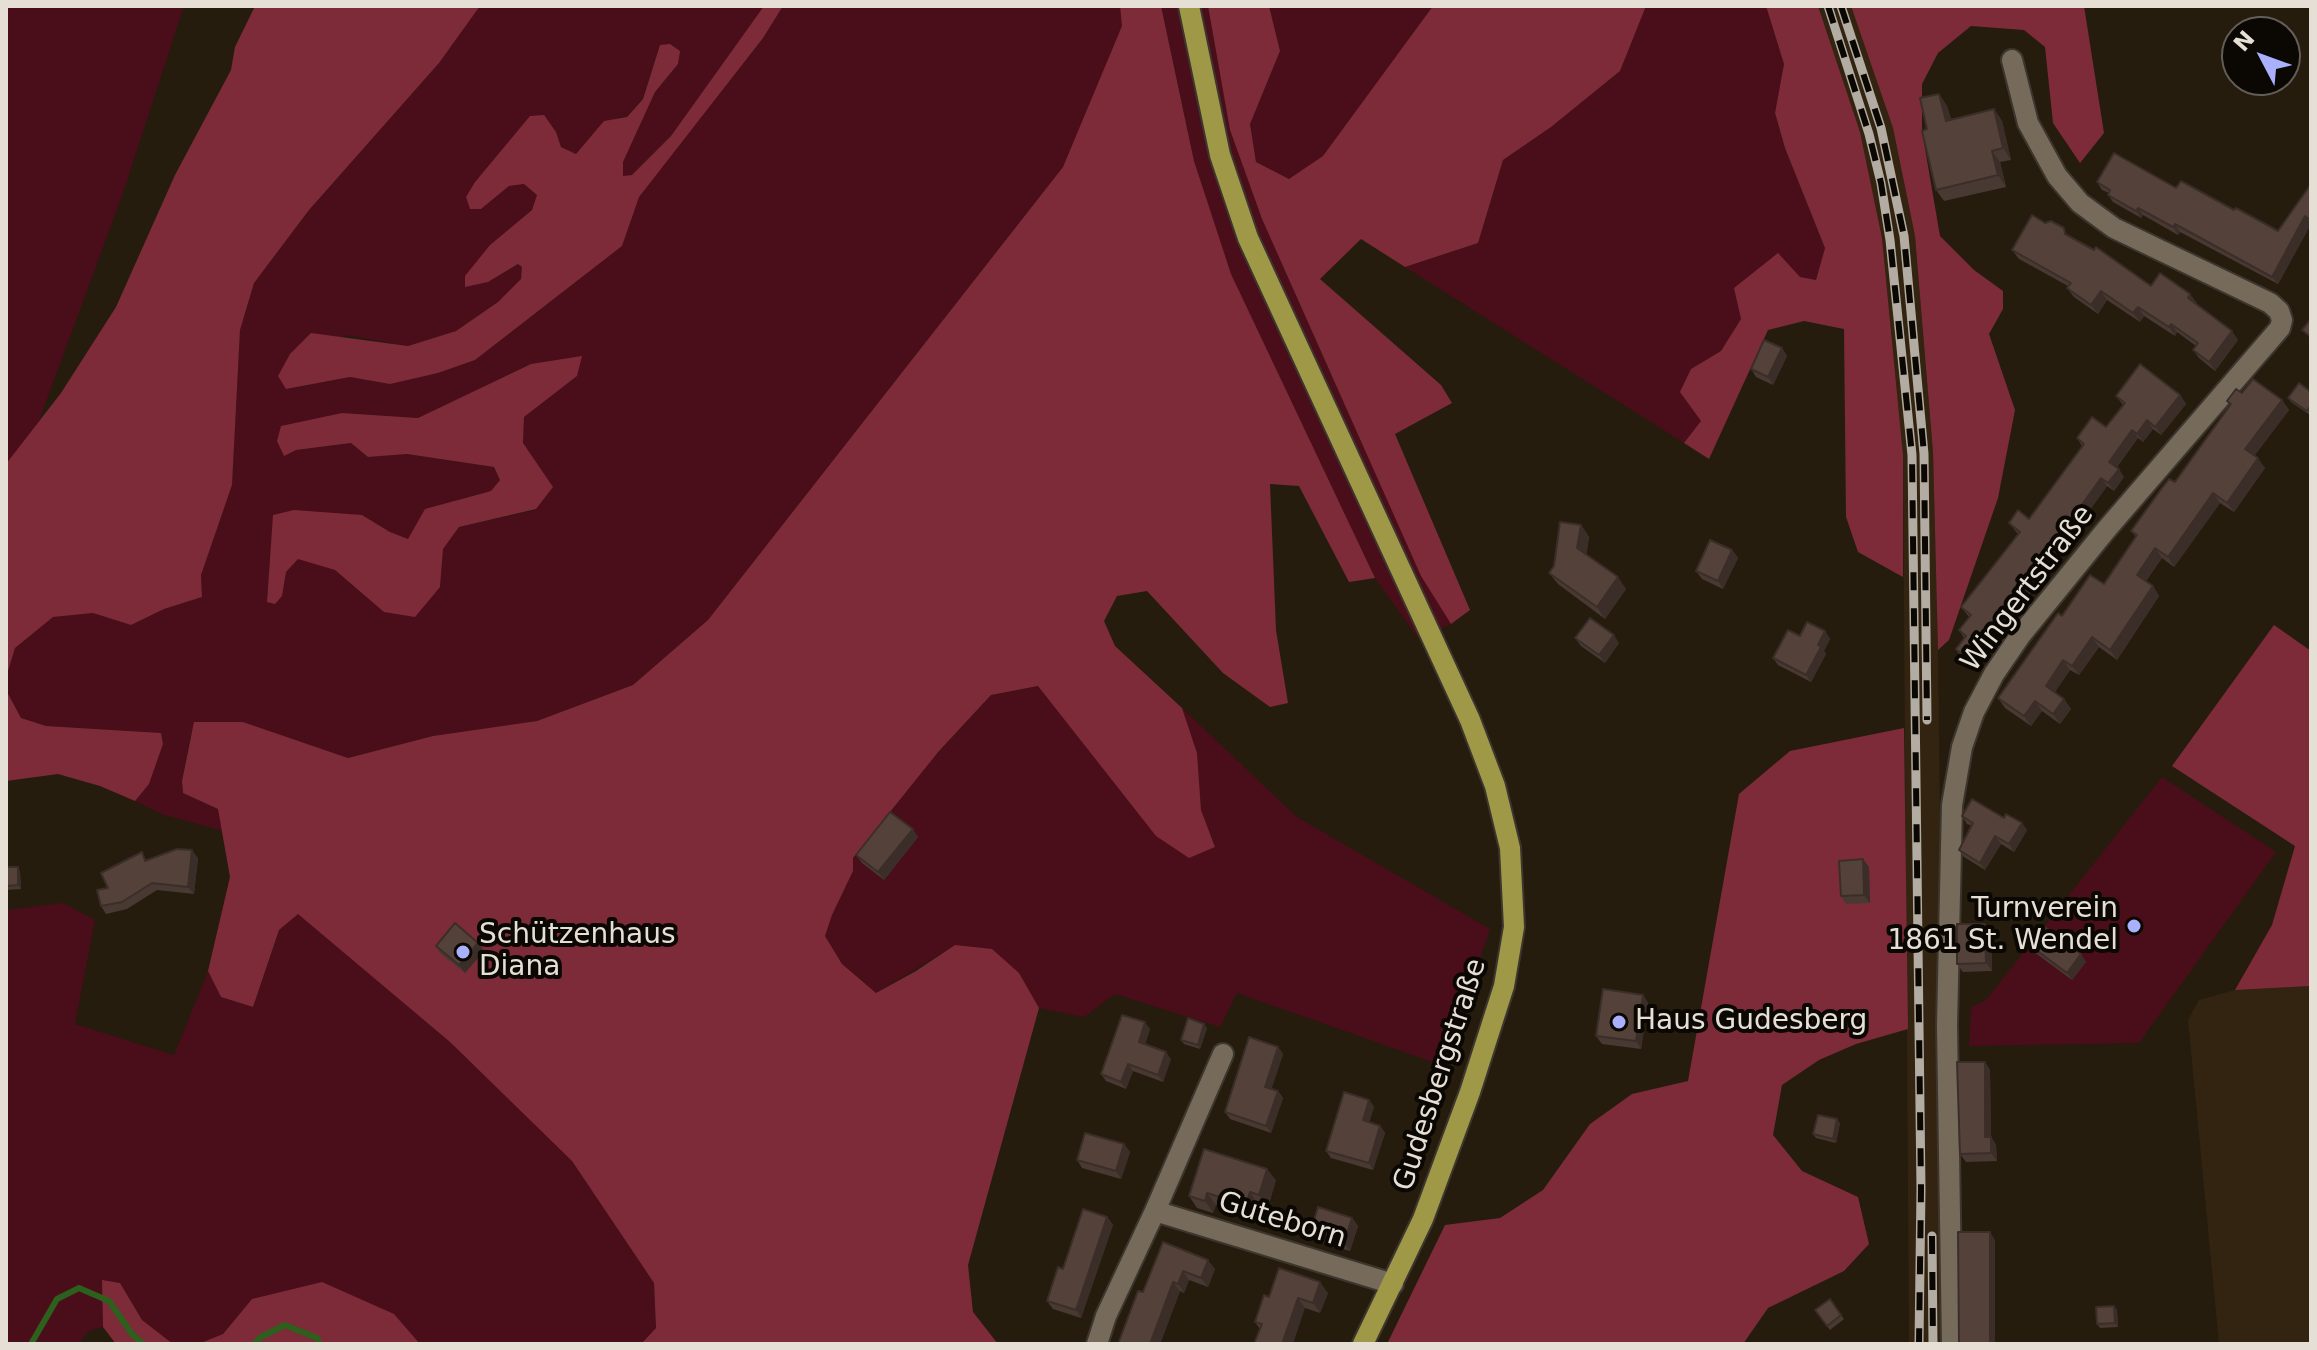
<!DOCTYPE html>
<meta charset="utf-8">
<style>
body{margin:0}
#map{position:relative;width:2317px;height:1350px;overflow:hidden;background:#251c0e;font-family:"DejaVu Sans",sans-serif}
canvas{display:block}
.frame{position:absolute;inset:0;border:8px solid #e5dfd6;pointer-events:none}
.north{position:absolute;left:2221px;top:16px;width:80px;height:80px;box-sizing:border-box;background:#0b0703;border:2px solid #625d57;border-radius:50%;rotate:311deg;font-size:22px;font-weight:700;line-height:32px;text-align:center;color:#e5dfd6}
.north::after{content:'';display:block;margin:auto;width:28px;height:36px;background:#a9b0fc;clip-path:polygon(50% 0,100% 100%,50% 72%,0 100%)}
</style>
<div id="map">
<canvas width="2317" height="1350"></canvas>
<div class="frame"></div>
<div class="north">N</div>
</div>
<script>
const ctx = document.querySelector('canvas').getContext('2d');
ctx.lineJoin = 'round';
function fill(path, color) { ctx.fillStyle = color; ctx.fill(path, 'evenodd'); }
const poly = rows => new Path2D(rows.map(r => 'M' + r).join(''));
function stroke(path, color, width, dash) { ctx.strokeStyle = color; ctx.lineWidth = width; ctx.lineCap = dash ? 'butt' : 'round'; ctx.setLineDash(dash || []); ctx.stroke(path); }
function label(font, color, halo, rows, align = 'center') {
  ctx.font = font + ' "DejaVu Sans",sans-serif'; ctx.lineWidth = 8; ctx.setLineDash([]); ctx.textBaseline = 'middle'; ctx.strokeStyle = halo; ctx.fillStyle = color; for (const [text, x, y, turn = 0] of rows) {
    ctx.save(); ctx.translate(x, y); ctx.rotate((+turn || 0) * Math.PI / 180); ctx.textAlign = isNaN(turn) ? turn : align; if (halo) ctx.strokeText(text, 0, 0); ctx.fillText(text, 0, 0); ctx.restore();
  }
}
fill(poly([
 [1818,6,1851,6,1893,128,1915,236,1933,452,1938,650,1946,1344,1909,1344,1903,455,1882,238,1860,132],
 [2311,986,2311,1344,2219,1344,2188,1020,2199,1000,2235,990]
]), '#322410');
fill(poly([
 [6,6,184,6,123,193,6,510],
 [480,6,764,6,671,136,632,175,623,177,623,162,655,92,678,64,660,45,643,98,626,117,620,117,589,139,576,154,561,147,556,132,530,117,475,182,467,197,481,209,509,186,525,184,537,195,532,210,490,245,488,282,519,264,523,267,521,279,498,302,456,331,408,346,345,335,286,389,350,377,390,383,438,373,475,360,622,246,638,197,763,38,783,6,1120,6,1123,26,1063,167,708,620,633,685,537,721,433,736,348,758,243,722,190,738,182,781,183,793,218,809,224,831,164,815,135,801,149,784,163,744,161,733,46,726,21,718,6,690,6,678,15,648,52,617,93,613,131,625,164,609,202,597,201,575,232,485,240,330,254,283,309,210,439,63],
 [531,364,577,376,524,417,523,443,536,510,459,527,443,549,440,587,384,612,335,570,298,558,286,572,267,602,274,515,362,515,390,532,408,539,457,500,491,491,500,480,494,467,407,454,368,457,351,443,296,450,342,413,418,418],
 [1161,6,1208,6,1230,130,1262,219,1421,576,1451,624,1418,638,1375,578,1231,275,1194,161],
 [1269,6,1433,6,1323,157,1289,179,1256,162,1250,123,1280,51],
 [1646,6,1766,6,1784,64,1775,114,1785,148,1825,248,1816,280,1800,278,1741,319,1721,351,1691,369,1701,422,1684,443,1405,267,1478,243,1503,160,1551,127,1620,71],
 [1039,686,1097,759,1215,846,1201,810,1197,753,1182,708,1297,817,1490,929,1444,1066,1237,993,1220,1027,1115,994,1084,1017,1039,1008,1019,973,955,945,876,993,842,964,825,936,832,915,853,871,853,858,939,751,991,695],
 [2162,777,2276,852,2139,1043,1969,1046,1971,1007,1986,1000],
 [63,903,95,920,75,1024,174,1055,208,971,221,997,253,1007,279,930,298,913,450,1042,572,1161,654,1283,656,1328,641,1344,420,1344,394,1314,252,1299,223,1334,198,1344,173,1344,142,1320,120,1283,102,1281,103,1327,89,1331,78,1344,6,1344,6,910]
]), '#4a0d1a');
fill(poly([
 [255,6,480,6,439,63,309,210,254,283,240,330,232,485,201,575,202,597,164,609,131,625,93,613,53,617,15,648,6,678,6,464,61,393,116,307,175,175,231,70,235,47],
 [764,6,783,6,763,38,639,197,622,246,475,360,438,373,390,384,350,377,286,389,278,376,290,354,311,333,408,346,456,331,498,302,521,279,522,267,518,264,488,282,465,287,465,276,490,245,532,210,537,195,524,184,509,186,481,209,470,209,466,197,475,182,530,116,544,115,556,132,561,147,576,154,604,121,627,117,643,99,660,45,670,44,680,51,678,64,655,92,623,162,623,176,632,175,671,136],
 [1120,6,1161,6,1194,161,1231,274,1375,578,1349,582,1299,486,1270,484,1276,630,1288,703,1270,707,1223,673,1147,591,1117,596,1104,621,1115,646,1182,708,1197,753,1201,810,1215,847,1189,858,1156,836,1038,686,991,695,939,751,853,858,853,871,832,915,825,936,842,964,876,993,916,971,955,945,992,949,1019,973,1039,1008,968,1265,973,1312,998,1344,641,1344,656,1328,654,1283,572,1161,450,1042,298,914,279,930,253,1007,221,997,208,971,230,877,218,809,183,793,182,781,194,722,243,722,348,758,433,736,537,721,633,685,708,620,1063,167,1122,26],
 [1208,6,1269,6,1280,51,1250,124,1256,162,1289,179,1323,156,1433,6,1646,6,1620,71,1551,127,1503,160,1478,243,1405,267,1361,239,1320,279,1441,385,1452,403,1395,434,1470,610,1451,624,1421,576,1262,219,1230,130],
 [1766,6,1818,6,1860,132,1882,238,1903,455,1903,577,1858,552,1846,517,1844,329,1804,321,1768,330,1709,459,1684,443,1701,421,1680,392,1691,369,1721,351,1741,319,1734,288,1778,253,1800,277,1816,280,1825,248,1785,148,1775,113,1784,64],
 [1851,6,2084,6,2104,133,2080,163,2053,123,2045,47,2024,30,1971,26,1938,53,1922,84,1922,131,1940,236,1974,270,2003,291,2003,309,1989,334,2015,410,1998,498,1949,640,1938,650,1933,452,1915,236,1893,128],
 [582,356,577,376,524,417,523,443,553,487,536,509,459,527,443,549,440,587,415,617,384,612,335,570,298,559,286,572,282,596,275,604,267,602,273,515,294,510,362,515,390,532,408,539,425,509,491,491,500,480,494,467,407,454,368,457,351,443,296,450,284,456,277,441,281,426,342,413,418,418,531,364],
 [2274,625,2311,651,2311,986,2235,990,2272,925,2295,846,2172,766],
 [6,690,21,718,46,726,161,733,163,744,149,784,135,801,100,786,58,774,6,781],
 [1904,728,1908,1029,1856,1044,1819,1060,1782,1085,1773,1135,1802,1171,1858,1197,1869,1244,1844,1271,1768,1308,1743,1344,1387,1344,1445,1225,1500,1218,1543,1190,1590,1124,1632,1094,1688,1081,1739,794,1790,751],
 [102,1280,120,1283,142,1320,173,1344,116,1344,103,1327],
 [322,1282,394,1314,420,1344,198,1344,223,1334,252,1299]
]), '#7d2b39');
stroke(poly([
 [31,1344,57,1299,79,1288,109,1301,132,1334,143,1344],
 [254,1344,261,1337,285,1325,317,1338,320,1344]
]), '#2c601c', 6);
const minor = poly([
 [1155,1211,1393,1284],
 [1097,1344,1106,1316,1155,1211,1223,1054],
 [1952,1344,1947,1025,1952,805,1962,747,1974,712,1994,674,2020,636,2106,530,2280,328,2282,320,2279,311,2270,303,2114,228,2080,203,2057,176,2028,123,2012,60]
]);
const major = poly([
 [1189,6,1220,155,1248,238,1470,720,1495,786,1510,848,1514,927,1504,986,1470,1092,1423,1219,1363,1344]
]);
stroke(minor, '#3d362f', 24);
stroke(major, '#3d362f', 24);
stroke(minor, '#766b5b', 20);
stroke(major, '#9f9947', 20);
const rail = poly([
 [1828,6,1869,134,1881,183,1890,240,1912,455,1921,1189,1919,1344],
 [1841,6,1881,128,1904,236,1924,454,1927,720],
 [1932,1236,1933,1344]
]);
stroke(rail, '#b3aca2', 9);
stroke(rail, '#0b0703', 6, [18]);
fill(poly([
 [1939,94,1947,106,1951,119,1994,109,2002,121,2011,160,2000,162,2006,187,1944,201,1936,190,1927,129],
 [2097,182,2176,188,2234,210,2278,231,2311,188,2311,224,2278,284,2180,232,2178,235,2143,215,2141,218,2113,202,2108,195,2109,193,2102,190],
 [2070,237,2151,286,2197,303,2196,304,2238,340,2215,371,2199,358,2193,350,2196,346,2177,332,2175,336,2144,316,2140,322,2107,300,2098,314,2074,297,2067,288,2068,286,2019,259,2012,250],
 [1782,348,1787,356,1773,385,1756,377,1751,369],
 [2311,392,2311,413,2310,415,2291,402,2288,398],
 [2242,393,2282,400,2289,410,2254,456,2265,468,2234,512,2220,503,2174,567,2162,558,2146,581,2153,586,2159,596,2117,660,2099,647,2079,675,2070,670,2055,692,2064,699,2071,709,2060,724,2042,711,2031,726,2005,708,1998,698,2062,616,2104,584,2136,537,2131,531,2175,482,2230,406,2227,401],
 [2180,395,2186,404,2161,435,2153,429,2143,442,2138,438,2117,467,2124,477,2114,491,2107,486,1976,669,1961,658,1956,649,1964,638,1959,630,1969,617,1961,607,2018,534,2009,523,2029,519,2082,446,2077,438,2106,427,2123,405,2116,396],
 [1581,525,1589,537,1586,555,1626,589,1605,619,1558,584,1549,573],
 [1732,550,1738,558,1723,589,1702,579,1696,571],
 [1825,631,1830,639,1824,651,1826,654,1811,682,1778,665,1773,658,1800,636],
 [1575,638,1619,643,1605,663,1581,646],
 [1962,816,2027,830,2014,852,2001,844,1985,870,1964,857,1959,850,1972,826,1967,824],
 [918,837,884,880,862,863,856,855],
 [198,858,194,894,157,890,127,909,106,914,101,906,108,888,148,860],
 [6,867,20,871,21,889,6,890],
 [1869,867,1870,903,1846,904,1841,896],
 [1991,931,1992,971,1963,972,1957,964],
 [478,943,484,951,465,973,441,954,436,946],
 [2028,944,2086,962,2072,980,2034,952],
 [1643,995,1648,1003,1641,1049,1602,1044,1596,1036],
 [1207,1028,1200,1049,1184,1044,1181,1040],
 [1150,1029,1145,1044,1171,1059,1163,1082,1133,1071,1126,1089,1106,1081,1101,1074],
 [1278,1047,1283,1054,1271,1089,1278,1091,1283,1098,1271,1133,1230,1119,1225,1112],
 [1985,1062,1990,1070,1991,1137,1996,1145,1997,1161,1966,1162,1960,1154],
 [1369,1100,1374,1107,1369,1122,1380,1126,1385,1133,1373,1170,1331,1158,1326,1151],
 [1840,1123,1836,1143,1816,1138,1813,1134],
 [1124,1144,1130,1152,1121,1179,1082,1168,1077,1160],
 [1276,1180,1268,1207,1258,1204,1254,1217,1216,1205,1213,1213,1197,1208,1189,1196],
 [1107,1217,1113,1225,1081,1318,1053,1309,1047,1301,1063,1269],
 [1352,1218,1358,1226,1350,1251,1316,1241,1310,1233],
 [1163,1242,1215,1269,1208,1287,1189,1280,1184,1293,1180,1291,1160,1344,1118,1344,1143,1292],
 [1328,1293,1320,1313,1305,1308,1260,1329,1255,1322,1269,1297],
 [1830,1299,1844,1319,1830,1330,1815,1310],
 [2114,1306,2117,1310,2118,1327,2100,1328,2097,1324]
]), '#483932');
fill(poly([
 [1939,94,1947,106,1954,132,1946,121],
 [1994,109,2002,121,2011,160,2003,148],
 [1992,151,2000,162,2006,187,1998,175],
 [2138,208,2143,215,2141,218,2136,211],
 [2305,216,2311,224,2278,284,2272,277],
 [2175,224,2180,232,2178,235,2173,227],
 [2101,291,2107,300,2098,314,2091,305],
 [2190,294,2197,303,2194,307,2188,298],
 [2138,307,2144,316,2140,322,2133,313],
 [2171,324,2177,332,2175,336,2169,327],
 [2232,331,2238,340,2215,371,2209,362],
 [1782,348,1787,356,1773,385,1768,377],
 [2180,395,2186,404,2161,435,2155,427],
 [2282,400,2289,410,2252,459,2245,449],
 [2147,420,2153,429,2143,442,2137,434],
 [2132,430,2138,438,2115,470,2109,462],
 [2258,458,2265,468,2234,512,2227,503],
 [2119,469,2124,477,2114,491,2108,483],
 [2101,478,2107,486,1976,669,1970,661],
 [2213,493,2220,503,2174,567,2168,557],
 [1581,525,1589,537,1586,560,1577,548],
 [2155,548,2162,558,2143,584,2137,575],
 [1732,550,1738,558,1723,589,1718,581],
 [1618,577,1626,589,1605,619,1597,607],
 [2153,586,2159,596,2117,660,2110,650],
 [1825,631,1830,639,1824,651,1826,654,1811,682,1806,675,1818,645],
 [1614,635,1619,643,1605,663,1599,655],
 [2092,637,2099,647,2079,675,2072,666],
 [2063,660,2070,670,2052,696,2046,686],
 [2064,699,2071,709,2060,724,2053,714],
 [2035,701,2042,711,2031,726,2024,716],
 [2022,823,2027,830,2014,852,2009,844],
 [913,829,918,837,884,880,878,872],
 [1995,836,2001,844,1985,870,1980,863],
 [192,850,198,858,194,894,188,887],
 [1863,859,1869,867,1870,903,1864,895],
 [18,867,20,871,21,889,18,885],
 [1985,924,1991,931,1992,971,1986,963],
 [478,943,484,951,465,973,459,965],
 [2081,954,2086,962,2072,980,2067,973],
 [1643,995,1648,1003,1641,1049,1636,1041],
 [1145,1022,1150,1029,1144,1049,1139,1042],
 [1204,1024,1207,1028,1200,1049,1198,1045],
 [1278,1047,1283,1054,1270,1094,1265,1087],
 [1166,1052,1171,1059,1163,1082,1158,1075],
 [1985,1062,1990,1070,1991,1145,1985,1137],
 [1128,1064,1133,1071,1126,1089,1121,1082],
 [1278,1091,1283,1098,1271,1133,1266,1126],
 [1369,1100,1374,1107,1368,1127,1363,1120],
 [1837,1119,1840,1123,1836,1143,1833,1139],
 [1380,1126,1385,1133,1373,1170,1369,1163],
 [1991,1137,1996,1145,1997,1161,1991,1153],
 [1124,1144,1130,1152,1121,1179,1116,1171],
 [1267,1169,1276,1180,1268,1207,1259,1195],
 [1250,1192,1258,1204,1254,1217,1246,1205],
 [1207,1193,1216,1205,1213,1213,1205,1201],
 [1107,1217,1113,1225,1081,1318,1076,1310],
 [1352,1218,1358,1226,1350,1251,1344,1243],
 [1990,1232,1995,1240,1995,1344,1990,1344],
 [1208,1260,1215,1269,1208,1287,1201,1278],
 [1183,1271,1189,1280,1184,1293,1178,1284],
 [1173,1282,1180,1291,1160,1344,1150,1344],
 [1320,1282,1328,1293,1320,1313,1313,1303],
 [1298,1298,1305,1308,1293,1344,1282,1344],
 [2114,1306,2117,1310,2118,1327,2115,1323]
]), '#3b2e29');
const building = poly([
 [1939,94,1946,121,1994,109,2003,148,1992,151,1998,175,1936,190,1922,131,1927,129,1920,98,1939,94],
 [2114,153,2176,188,2181,181,2234,210,2236,208,2278,231,2309,187,2311,188,2311,220,2305,216,2272,277,2175,224,2173,227,2138,208,2136,211,2108,195,2110,190,2097,182,2114,153],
 [2032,215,2045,223,2051,221,2064,228,2065,234,2094,250,2096,247,2151,286,2160,273,2190,294,2188,298,2232,331,2209,362,2193,350,2198,343,2171,324,2169,327,2138,307,2133,313,2101,291,2091,305,2067,288,2071,283,2012,250,2032,215],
 [2311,319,2311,337,2302,330,2311,319],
 [1764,340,1782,348,1768,377,1751,369,1764,340],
 [2140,364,2180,395,2155,427,2147,420,2137,434,2132,430,2109,462,2119,469,2108,483,2101,478,1970,661,1956,649,1966,636,1959,630,1971,615,1961,607,2020,532,2009,523,2018,510,2029,519,2084,444,2077,438,2092,417,2106,427,2125,403,2116,396,2140,364],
 [2253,379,2282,400,2245,449,2258,458,2227,503,2213,493,2168,557,2155,548,2137,575,2153,586,2110,650,2092,637,2072,666,2063,660,2046,686,2064,699,2053,714,2035,701,2024,716,1998,698,2058,613,2062,616,2090,575,2104,584,2137,535,2131,531,2162,488,2169,479,2175,482,2231,404,2227,401,2236,389,2242,393,2253,379],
 [2299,383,2311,392,2311,405,2307,411,2288,398,2299,383],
 [1560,522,1581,525,1577,548,1618,577,1597,607,1549,573,1554,566,1560,522],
 [1710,540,1732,550,1718,581,1696,571,1710,540],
 [1590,618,1614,635,1599,655,1575,638,1590,618],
 [1807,622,1825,631,1818,645,1821,647,1806,675,1773,658,1788,630,1800,636,1807,622],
 [1972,799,2004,818,2006,814,2022,823,2009,844,1995,836,1980,863,1959,850,1973,823,1962,816,1972,799],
 [890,812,913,829,878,872,856,855,890,812],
 [177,849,192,850,188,887,152,883,122,902,101,906,97,890,108,888,101,873,142,852,145,861,177,849],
 [1863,859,1864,895,1841,896,1839,861,1863,859],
 [6,867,18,867,18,885,6,886,6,867],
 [455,923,478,943,459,965,436,946,455,923],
 [1957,924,1985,924,1986,963,1957,964,1957,924],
 [2042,925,2081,954,2067,973,2028,944,2042,925],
 [1603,989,1643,995,1636,1041,1596,1036,1603,989],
 [1122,1015,1145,1022,1139,1042,1166,1052,1158,1075,1128,1064,1121,1082,1101,1074,1122,1015],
 [1188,1018,1204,1024,1198,1045,1181,1040,1188,1018],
 [1249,1037,1278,1047,1265,1087,1278,1091,1266,1126,1225,1112,1249,1037],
 [1957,1062,1985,1062,1985,1137,1991,1137,1991,1153,1960,1154,1957,1062],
 [1344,1092,1369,1100,1363,1120,1380,1126,1369,1163,1326,1151,1344,1092],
 [1818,1115,1837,1119,1833,1139,1813,1134,1818,1115],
 [1085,1133,1124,1144,1116,1171,1077,1160,1085,1133],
 [1204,1149,1267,1169,1259,1195,1250,1192,1246,1205,1207,1193,1205,1201,1189,1196,1204,1149],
 [1318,1207,1352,1218,1344,1243,1310,1233,1318,1207],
 [1083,1209,1107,1217,1076,1310,1047,1301,1058,1267,1063,1269,1083,1209],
 [1958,1232,1990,1232,1990,1344,1959,1344,1958,1232],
 [1163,1242,1208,1260,1201,1278,1183,1271,1178,1284,1173,1282,1150,1344,1118,1344,1138,1291,1143,1292,1163,1242],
 [1279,1268,1320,1282,1313,1303,1298,1298,1282,1344,1254,1344,1262,1324,1255,1322,1264,1295,1269,1297,1279,1268],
 [1830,1299,1841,1315,1827,1326,1815,1310,1830,1299],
 [2114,1306,2115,1323,2097,1324,2096,1307,2114,1306]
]);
fill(building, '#54423a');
stroke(building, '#3b2e29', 2);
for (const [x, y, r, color] of [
 [2134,926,8,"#a9b0fc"],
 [463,952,8,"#a9b0fc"],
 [1619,1022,8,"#a9b0fc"]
]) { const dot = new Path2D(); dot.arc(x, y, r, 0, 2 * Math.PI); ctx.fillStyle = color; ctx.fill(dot); stroke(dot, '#0b0703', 3); }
label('28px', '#e5dfd6', '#0b0703', [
 ["Wingertstraße",2028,589,-53],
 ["Gudesbergstraße",1441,1075,-72],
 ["Guteborn",1282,1221,17]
]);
label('28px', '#e5dfd6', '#0b0703', [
 ["Turnverein",2118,910,"right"],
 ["1861 St. Wendel",2118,942,"right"],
 ["Schützenhaus",479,936],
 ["Diana",479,968],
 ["Haus Gudesberg",1635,1022]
], 'left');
</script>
